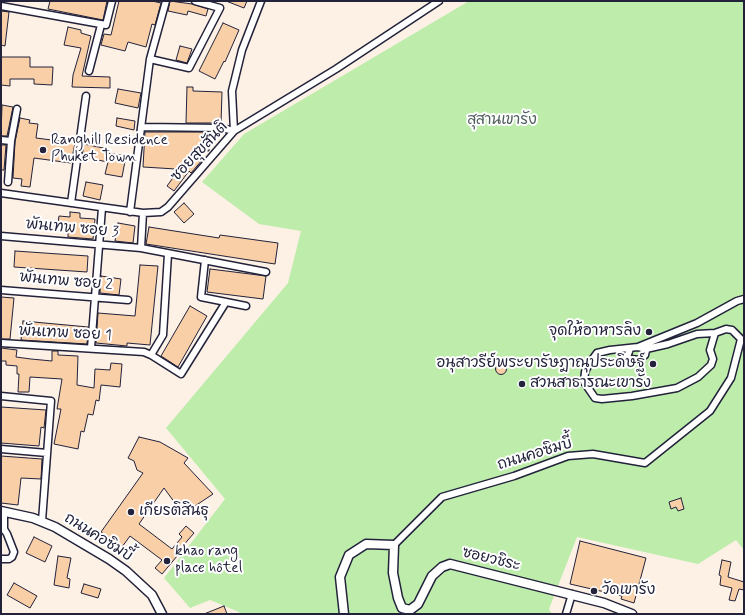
<!DOCTYPE html>
<meta charset="utf-8">
<style>
body{margin:0}
#map{position:relative;width:745px;height:615px;overflow:hidden;background:#fdf1e5;font-family:Mynerve,sans-serif}
canvas{display:block}
.frame{position:absolute;inset:0;border:2px solid #22223b;pointer-events:none}
</style>
<div id="map">
<canvas width="745" height="615"></canvas>
<div class="frame"></div>
</div>
<script>
const ctx = document.querySelector('canvas').getContext('2d');
ctx.lineJoin = 'round';
function fill(path, color) { ctx.fillStyle = color; ctx.fill(path, 'evenodd'); }
const poly = rows => new Path2D(rows.map(r => 'M' + r).join(''));
function stroke(path, color, width, dash) { ctx.strokeStyle = color; ctx.lineWidth = width; ctx.lineCap = dash ? 'butt' : 'round'; ctx.setLineDash(dash || []); ctx.stroke(path); }
function label(font, color, halo, rows, align = 'center') {
  ctx.font = font + ' Mynerve,"Playpen Sans Thai",sans-serif'; ctx.lineWidth = 4; ctx.setLineDash([]); ctx.textBaseline = 'middle'; ctx.strokeStyle = halo; ctx.fillStyle = color; for (const [text, x, y, turn = 0] of rows) {
    ctx.save(); ctx.translate(x, y); ctx.rotate((+turn || 0) * Math.PI / 180); ctx.textAlign = isNaN(turn) ? turn : align; if (halo) ctx.strokeText(text, 0, 0); ctx.fillText(text, 0, 0); ctx.restore();
  }
}
fill(poly([
 [469,1,744,1,744,550,736,540,698,564,577,537,549,609,552,614,240,614,239,612,210,600,190,608,164,578,225,499,166,428,288,283,301,231,259,224,202,182,244,134]
]), '#bdecab');
const building = poly([
 [50,1,107,1,103,20,48,9,50,1],
 [119,1,152,1,161,3,155,25,152,24,146,47,128,42,125,51,101,45,104,34,111,35,119,1],
 [170,1,192,4,208,9,206,16,188,11,187,15,168,11,170,1],
 [226,1,247,1,244,8,226,1],
 [1,11,9,12,5,46,1,45,1,11],
 [223,23,239,30,225,62,224,61,215,79,199,71,223,23],
 [68,27,81,30,81,33,91,36,82,76,110,77,110,88,72,87,73,75,81,48,64,45,68,27],
 [180,46,192,49,187,63,176,60,180,46],
 [1,57,30,57,30,67,53,67,52,85,34,84,34,79,10,79,10,86,1,85,1,57],
 [187,87,193,87,193,91,222,92,221,123,186,123,187,87],
 [118,89,141,93,138,108,115,103,118,89],
 [2,105,13,107,7,136,1,136,2,105],
 [20,118,30,120,29,123,38,124,36,138,75,143,71,163,34,158,30,187,21,186,22,179,13,178,15,142,20,118],
 [117,118,135,121,134,130,116,126,117,118],
 [145,132,209,132,209,151,192,150,203,159,191,173,189,171,174,191,167,186,175,175,172,173,176,169,143,167,145,132],
 [84,144,108,149,107,153,126,156,122,177,105,174,108,162,82,157,84,144],
 [1,145,6,145,4,170,1,170,1,145],
 [86,182,103,185,100,200,83,196,86,182],
 [184,203,194,214,184,223,174,212,184,203],
 [70,212,80,213,80,218,95,219,93,239,68,237,68,231,57,230,59,216,70,217,70,212],
 [118,223,135,226,133,243,115,241,118,223],
 [149,227,219,238,220,235,278,243,275,264,146,244,149,227],
 [15,251,88,256,87,272,14,267,15,251],
 [140,265,158,266,150,345,127,343,127,346,96,343,98,313,135,316,140,265],
 [210,269,266,276,263,299,207,292,210,269],
 [101,276,121,279,119,295,100,293,101,276],
 [1,297,14,298,10,339,1,339,1,297],
 [190,306,207,316,178,367,161,356,190,306],
 [23,321,88,327,87,344,21,340,23,321],
 [1,348,17,350,16,357,31,359,52,361,52,351,58,351,58,355,78,356,77,385,94,388,95,369,110,370,111,363,122,364,120,387,101,385,99,401,96,400,93,415,88,414,84,432,81,431,78,449,54,444,61,409,57,409,62,379,30,377,29,392,18,392,19,374,17,374,17,366,6,365,6,361,1,361,1,348],
 '495.5 369a5.5 5.5 0 1 1 11 0a5.5 5.5 0 1 1-11 0Z',
 [1,407,46,410,44,428,41,427,39,446,1,443,1,407],
 [139,437,160,442,188,458,184,463,213,494,183,514,164,488,139,524,172,549,182,537,179,534,186,526,194,533,181,548,183,549,162,574,155,568,162,560,130,536,122,547,101,532,143,473,137,470,134,461,128,458,139,437],
 [1,456,42,459,41,479,21,478,18,505,1,503,1,456],
 [681,498,684,509,678,511,676,507,671,509,669,502,681,498],
 [34,537,52,546,45,562,26,553,34,537],
 [580,541,646,558,634,603,621,599,622,596,570,584,580,541],
 [58,556,71,558,67,578,70,579,69,588,54,585,58,556],
 [722,560,731,562,728,577,744,582,744,590,739,589,735,601,729,600,732,588,720,585,721,576,719,575,722,560],
 [14,583,37,596,30,608,7,595,14,583],
 [84,584,101,589,98,598,81,593,84,584],
 [224,606,227,614,204,614,224,606]
]);
fill(building, '#f8cfa7');
stroke(building, '#22223b', 1);
const minor = poly([
 [1,6,106,25,112,1],
 [150,59,189,68,220,8,195,1],
 [89,71,101,25],
 [142,127,222,128,234,131,232,91,242,50,261,1],
 [1,140,11,141],
 [8,182,11,141,17,109],
 [1,193,143,213,161,212,168,207,234,131,336,69,439,1],
 [71,203,86,96],
 [130,212,150,59,166,1],
 [1,236,141,248,266,272],
 [141,248,143,213],
 [205,260,201,297,246,306],
 [1,290,128,300],
 [1,343,144,352,151,355,181,374,226,302],
 [638,347,697,323,737,301,744,299],
 [91,348,102,208],
 [630,349,627,357,630,359,640,360,645,355,647,346],
 [151,355,163,335,168,254],
 [1,396,51,401,42,521],
 [1,449,47,453],
 [4,529,4,512],
 [1,530,4,529,7,534,14,552,12,557,9,559,1,559],
 [394,545,442,497,514,476,568,456,593,454,645,463,710,411,731,378,741,339,732,330,726,329,715,333,697,334,668,344,646,349,638,347,610,350,597,353,589,364,585,372,584,382,595,398,602,399,632,396,677,388,698,377,711,365,713,359,710,350,715,333],
 [566,614,572,594]
]);
const tertiary = poly([
 [1,511,33,518,55,527,109,559,126,571,152,595,162,614],
 [344,614,340,577,349,555,366,544,394,545,393,573,398,598,402,608,410,610,418,604,432,576,442,567,450,564,604,603,632,614]
]);
stroke(minor, '#22223b', 9);
stroke(tertiary, '#22223b', 11);
stroke(minor, '#fff', 6);
stroke(tertiary, '#fff', 8);
for (const [x, y, r, color] of [
 [43,150,4,"#22223b"],
 [649,332,4,"#22223b"],
 [653,364,4,"#22223b"],
 [522,384,4,"#22223b"],
 [131,512,4,"#22223b"],
 [167,561,4,"#22223b"],
 [594,591,4,"#22223b"]
]) { const dot = new Path2D(); dot.arc(x, y, r, 0, 2 * Math.PI); ctx.fillStyle = color; ctx.fill(dot); stroke(dot, '#fff', 1.5); }
label('15px', '#505f5d', '#fff', [
 ["สุสานเขารัง",502,121]
]);
label('15px', '#22223b', '#fff', [
 ["Ranghill Residence",51,141],
 ["Phuket Town",51,158],
 ["จุดให้อาหารลิง",641,332,"right"],
 ["อนุสาวรีย์พระยารัษฎาณุประดิษฐ์",645,364,"right"],
 ["สวนสาธารณะเขารัง",530,384],
 ["เกียรติสินธุ",139,512],
 ["khao rang",175,552],
 ["place hôtel",175,569],
 ["วัดเขารัง",602,591]
], 'left');
label('15px', '#22223b', '#fff', [
 ["ซอยสุขสันติ",200,152,-47],
 ["พันเทพ ซอย 3",72,229,5],
 ["พันเทพ ซอย 2",66,282,5],
 ["พันเทพ ซอย 1",65,334,3],
 ["ถนนคอซิมบี้",535,455,-17],
 ["ถนนคอซิมบี้",98,538,32],
 ["ซอยวชิระ",491,560,14]
]);
</script>
